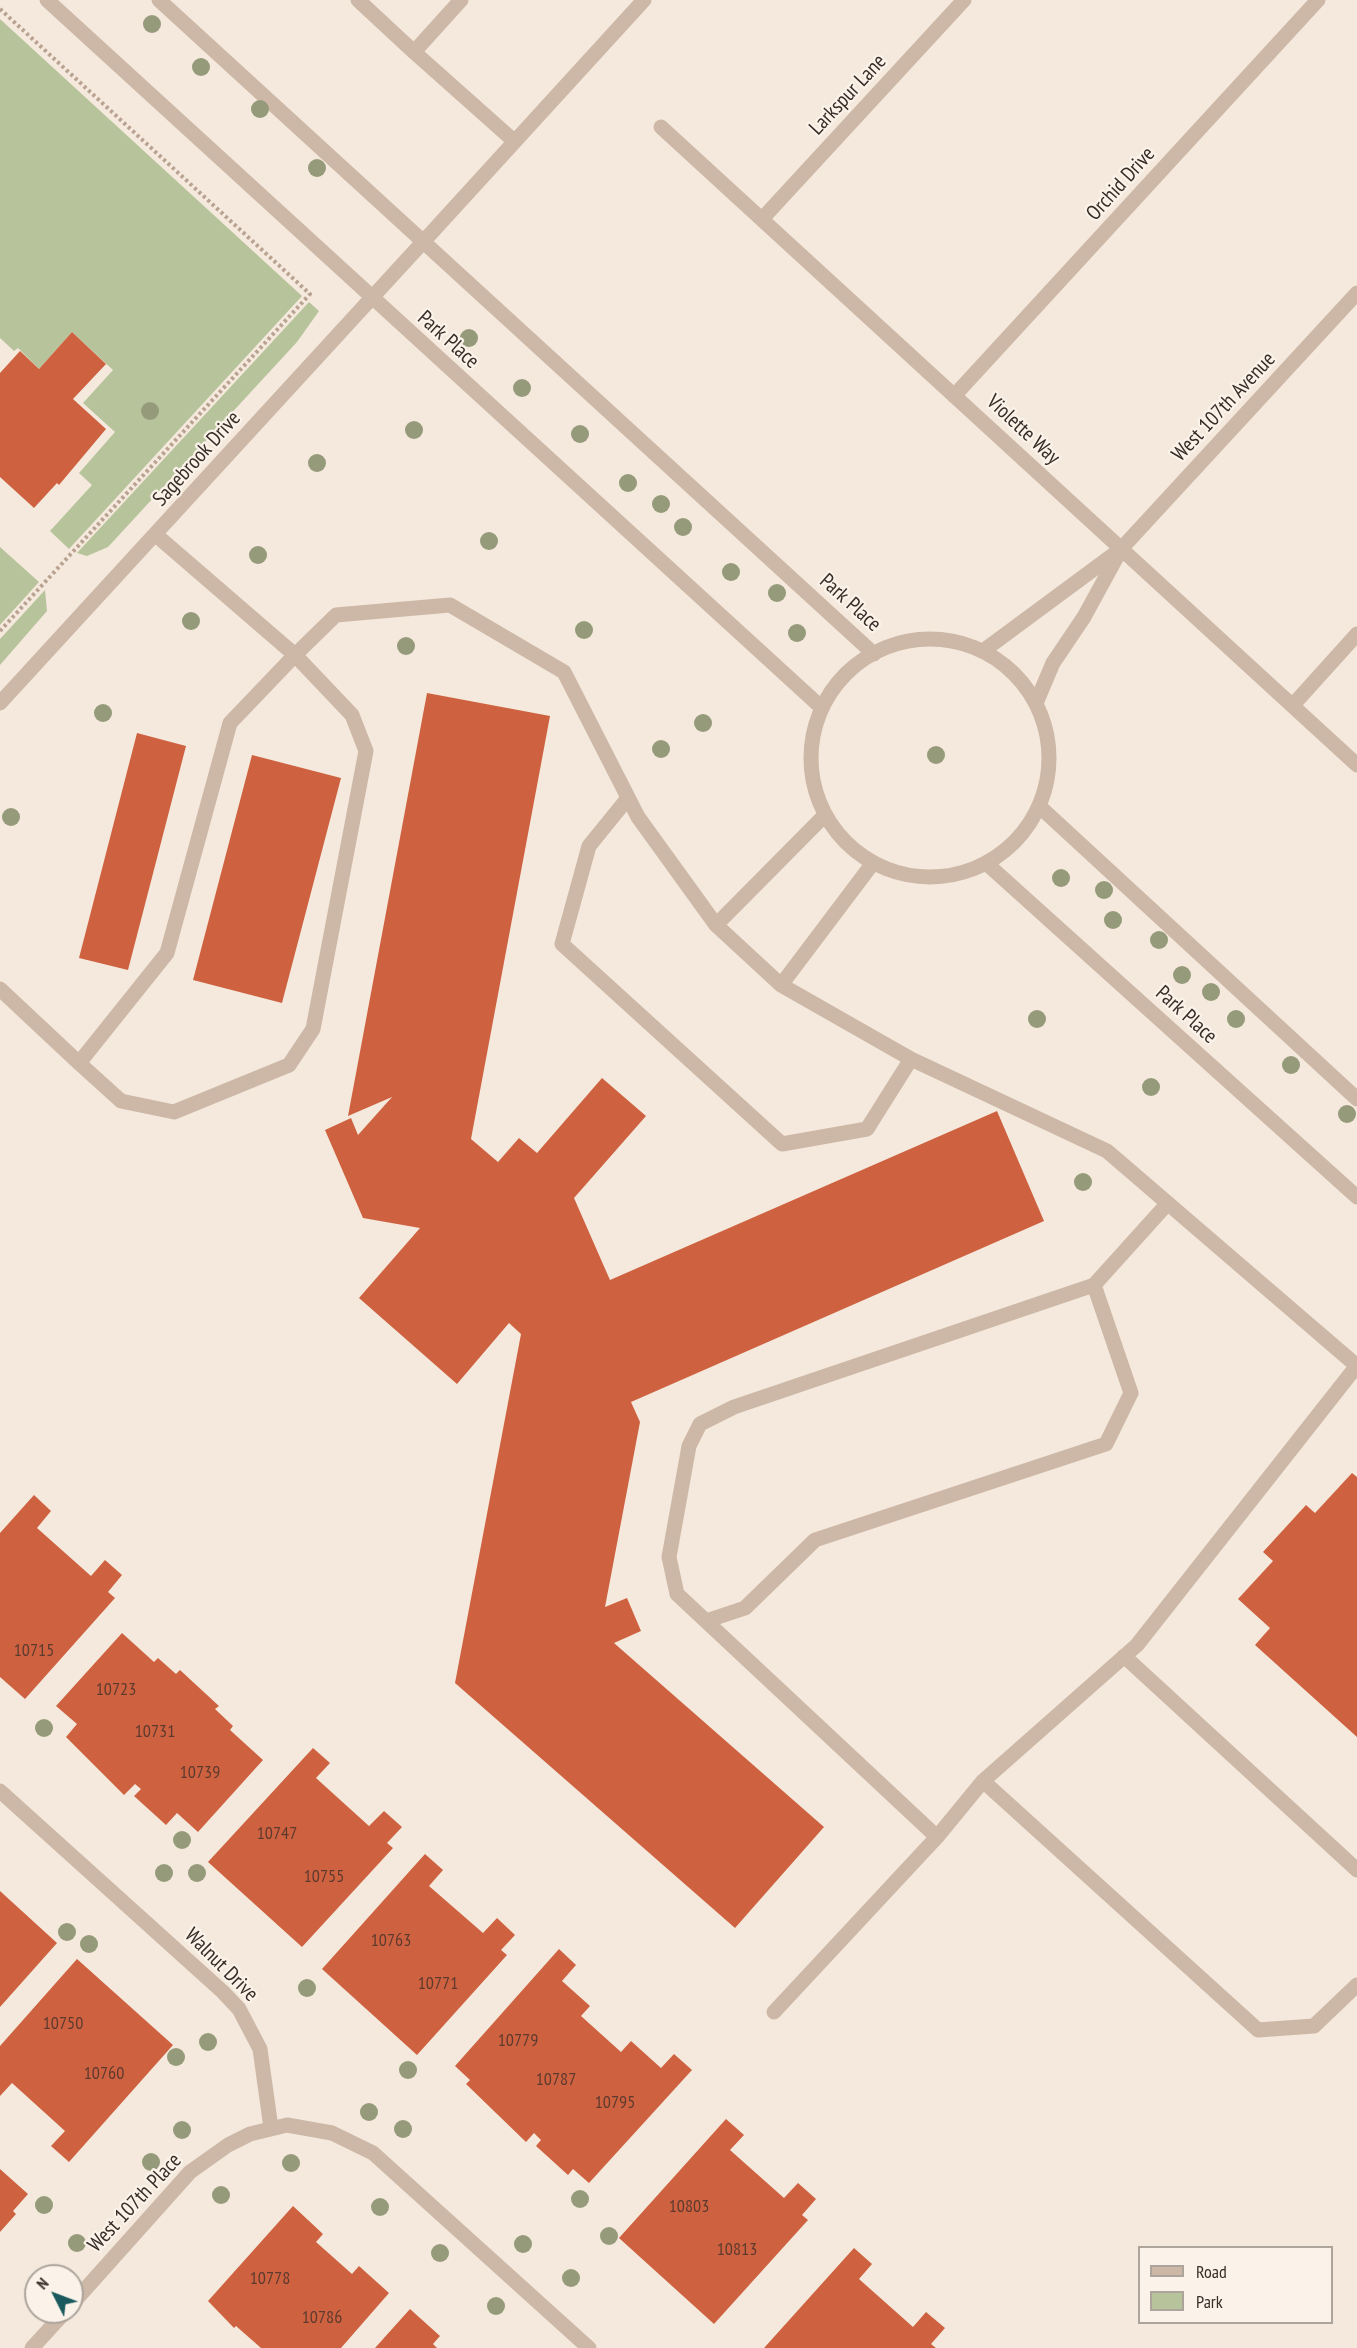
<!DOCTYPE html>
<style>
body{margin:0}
#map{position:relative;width:1357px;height:2348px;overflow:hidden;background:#f4e9dc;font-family:"PT Sans Narrow",sans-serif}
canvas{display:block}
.legend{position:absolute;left:1138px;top:2246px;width:195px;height:78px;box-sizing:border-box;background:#fbf3e9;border:2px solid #ada49c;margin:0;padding:8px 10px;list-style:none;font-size:18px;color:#392d28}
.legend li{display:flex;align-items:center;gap:12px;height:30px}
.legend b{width:30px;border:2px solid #ada49c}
.north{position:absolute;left:24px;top:2264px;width:60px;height:60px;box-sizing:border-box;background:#fbf3e9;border:2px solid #ada49c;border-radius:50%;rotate:312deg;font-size:16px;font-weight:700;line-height:24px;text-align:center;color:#392d28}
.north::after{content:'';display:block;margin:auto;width:21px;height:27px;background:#1a5a5e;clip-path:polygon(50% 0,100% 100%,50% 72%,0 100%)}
</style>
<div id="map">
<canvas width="1357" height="2348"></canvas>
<ul class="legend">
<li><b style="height:8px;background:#cdb8a7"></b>Road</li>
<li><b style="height:16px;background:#b7c49b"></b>Park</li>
</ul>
<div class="north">N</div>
</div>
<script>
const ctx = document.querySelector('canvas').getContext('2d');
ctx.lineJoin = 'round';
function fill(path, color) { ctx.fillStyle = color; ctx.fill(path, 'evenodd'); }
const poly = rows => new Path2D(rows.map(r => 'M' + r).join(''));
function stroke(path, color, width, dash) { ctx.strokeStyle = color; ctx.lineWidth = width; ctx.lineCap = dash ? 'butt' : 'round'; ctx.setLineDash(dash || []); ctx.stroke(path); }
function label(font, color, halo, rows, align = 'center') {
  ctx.font = font + ' "PT Sans Narrow",sans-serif'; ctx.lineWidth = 4.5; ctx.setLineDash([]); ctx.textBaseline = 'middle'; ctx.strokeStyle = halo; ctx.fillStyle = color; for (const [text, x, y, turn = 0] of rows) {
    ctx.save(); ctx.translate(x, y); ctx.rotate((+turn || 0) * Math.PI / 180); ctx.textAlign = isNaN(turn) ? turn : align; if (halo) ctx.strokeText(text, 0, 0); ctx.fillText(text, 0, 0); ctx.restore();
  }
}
fill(poly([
 [0,19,302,296,69,549,50,531,92,485,79,473,115,432,83,403,113,370,72,332,39,369,18,348,14,351,0,338],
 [309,302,319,311,297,342,108,547,87,556,77,553],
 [0,547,39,582,0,625],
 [45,590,47,611,0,665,0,639]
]), '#b7c49b');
fill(poly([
 [72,332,106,364,73,399,106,429,59,485,57,483,34,508,0,477,0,373,20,351,39,369],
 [427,693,550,716,471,1139,498,1162,519,1138,537,1153,602,1078,646,1116,574,1198,610,1280,997,1111,1044,1221,631,1402,640,1422,605,1607,627,1598,641,1631,614,1643,824,1827,735,1928,455,1683,521,1334,509,1323,457,1384,359,1298,420,1228,363,1218,325,1130,351,1118,358,1135,392,1097,348,1116],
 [137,733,186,746,128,970,79,958],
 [252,755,341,778,282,1003,193,980],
 [1352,1473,1357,1477,1357,1737,1255,1645,1270,1628,1238,1599,1273,1561,1263,1552,1306,1505,1315,1513],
 [34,1495,51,1511,37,1528,91,1576,105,1560,122,1575,108,1592,115,1598,25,1699,0,1677,0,1533],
 [122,1633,154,1662,158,1658,176,1674,180,1670,219,1706,215,1709,233,1726,230,1730,263,1760,198,1832,177,1813,166,1825,134,1796,141,1789,135,1784,124,1795,66,1737,77,1724,56,1706],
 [313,1748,330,1763,316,1778,369,1826,384,1811,402,1827,387,1843,393,1848,302,1947,208,1862],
 [425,1854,443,1870,429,1886,483,1933,497,1918,515,1935,501,1950,507,1955,417,2055,322,1969],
 [0,1891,57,1943,0,2007],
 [559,1949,576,1965,562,1981,590,2006,581,2016,621,2052,631,2041,661,2068,674,2054,692,2070,589,2183,573,2169,568,2175,536,2146,541,2140,534,2133,526,2142,466,2084,470,2080,455,2066],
 [77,1959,173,2045,69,2162,51,2146,65,2131,12,2083,0,2096,0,2046],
 [726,2119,744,2135,730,2150,784,2198,798,2183,816,2199,802,2215,808,2220,714,2324,619,2238],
 [0,2169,28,2194,13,2211,16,2214,0,2232],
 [293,2206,323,2234,316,2242,352,2274,359,2266,389,2293,341,2348,261,2348,236,2326,234,2328,208,2301],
 [854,2248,872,2264,859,2279,913,2327,926,2312,945,2328,931,2344,936,2348,764,2348],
 [410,2309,440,2336,433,2344,437,2348,375,2348]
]), '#ce6240');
stroke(poly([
 [0,9,310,294,0,631]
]), '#b9a291', 4, [3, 3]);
stroke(poly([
 [358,0,414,52],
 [461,0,414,52,514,141],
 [423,242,644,0],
 [156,535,295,655,336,615,450,605,564,672,638,817,716,925,781,985,911,1059,1107,1151,1357,1366],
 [628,798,589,846,562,944,782,1144,867,1129,911,1059],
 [716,925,825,815],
 [781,985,873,863],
 [0,989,79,1063,167,953,230,723,295,655,352,715,366,751,313,1029,289,1065,174,1112,121,1101,79,1063],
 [1168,1203,1094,1285,734,1407,700,1424,689,1446,669,1557,677,1594,937,1837,983,1781,1137,1645,1356,1367],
 [706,1621,745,1608,815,1540,1106,1444,1131,1393,1094,1285],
 [1124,1656,1357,1870],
 [983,1781,1258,2030,1314,2026,1357,1985],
 [774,2012,937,1837]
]), '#cdb8a7', 15);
stroke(poly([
 [47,0,822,708],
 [159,0,874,654],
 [661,127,1357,765],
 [762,219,964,0],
 [954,396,1318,0],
 '811 758a119 119 0 1 1 238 0a119 119 0 1 1-238 0Z',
 [983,651,1121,549,1357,293],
 [0,703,423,242],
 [1036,703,1053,663,1084,617,1119,553],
 [1293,705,1357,634],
 [1039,806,1357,1099],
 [986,863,1357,1197],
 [0,1791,223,1992,239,2009,260,2049,271,2128],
 [72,2304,190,2172,228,2145,250,2134,287,2125,332,2133,373,2153,589,2348],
 [32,2348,65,2312]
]), '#cdb8a7', 15);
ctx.fillStyle = '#959a7a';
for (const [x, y] of [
 [152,24],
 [201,67],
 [260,109],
 [317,168],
 [469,338],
 [522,388],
 [150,411],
 [414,430],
 [580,434],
 [317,463],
 [628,483],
 [661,504],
 [683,527],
 [489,541],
 [258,555],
 [731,572],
 [777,593],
 [191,621],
 [584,630],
 [797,633],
 [406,646],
 [103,713],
 [703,723],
 [661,749],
 [936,755],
 [11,817],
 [1061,878],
 [1104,890],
 [1113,920],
 [1159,940],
 [1182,975],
 [1211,992],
 [1037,1019],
 [1236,1019],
 [1291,1065],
 [1151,1087],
 [1347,1114],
 [1083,1182],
 [44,1728],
 [182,1840],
 [164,1873],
 [197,1873],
 [67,1932],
 [89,1944],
 [307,1988],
 [208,2042],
 [176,2057],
 [408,2070],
 [369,2112],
 [403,2129],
 [182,2130],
 [151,2162],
 [291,2163],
 [221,2195],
 [580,2199],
 [44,2205],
 [380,2207],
 [609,2236],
 [77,2243],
 [523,2244],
 [440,2253],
 [571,2278],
 [496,2306]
]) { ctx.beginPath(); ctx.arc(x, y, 9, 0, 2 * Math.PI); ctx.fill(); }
label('18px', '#5e3a2e', null, [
 ["10715",34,1651],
 ["10723",116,1690],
 ["10731",155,1732],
 ["10739",200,1773],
 ["10747",277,1834],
 ["10755",324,1877],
 ["10763",391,1941],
 ["10771",438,1984],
 ["10750",63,2024],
 ["10779",518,2041],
 ["10760",104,2074],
 ["10787",556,2080],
 ["10795",615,2103],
 ["10803",689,2207],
 ["10813",737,2250],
 ["10778",270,2279],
 ["10786",322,2318]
]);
label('21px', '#392d28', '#fbf3e9', [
 ["Larkspur Lane",848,95,-47],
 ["Orchid Drive",1121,184,-48],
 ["Park Place",448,340,42],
 ["West 107th Avenue",1224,407,-47],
 ["Violette Way",1023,430,43],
 ["Sagebrook Drive",197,459,-48],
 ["Park Place",850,603,42],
 ["Park Place",1186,1015,42],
 ["Walnut Drive",221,1965,45],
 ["West 107th Place",135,2203,-47]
]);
</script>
